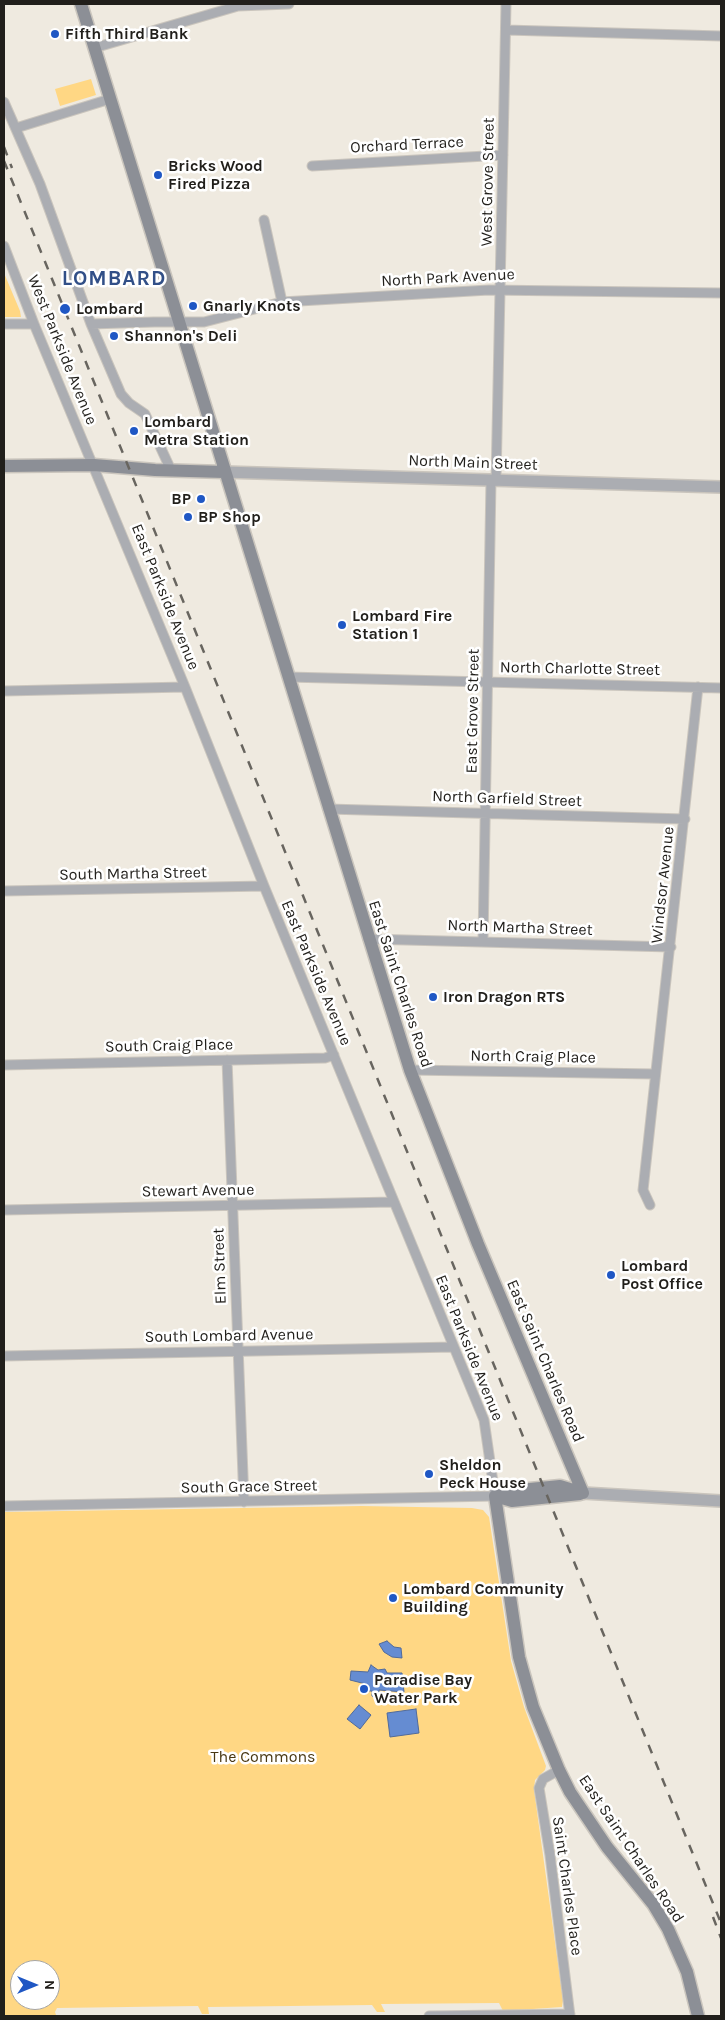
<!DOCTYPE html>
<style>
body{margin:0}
#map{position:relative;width:725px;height:2020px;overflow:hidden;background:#efeae0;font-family:Karla,sans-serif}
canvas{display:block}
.frame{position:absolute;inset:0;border:5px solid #211f1b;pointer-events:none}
.north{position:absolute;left:10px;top:1960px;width:50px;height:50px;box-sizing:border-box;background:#fff;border:1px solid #a6a5a4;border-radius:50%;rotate:90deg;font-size:14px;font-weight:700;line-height:20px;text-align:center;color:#211f1b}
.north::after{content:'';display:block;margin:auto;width:18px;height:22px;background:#1f57c4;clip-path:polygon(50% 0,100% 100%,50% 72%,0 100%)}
</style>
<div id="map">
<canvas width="725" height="2020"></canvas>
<div class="frame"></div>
<div class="north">N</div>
</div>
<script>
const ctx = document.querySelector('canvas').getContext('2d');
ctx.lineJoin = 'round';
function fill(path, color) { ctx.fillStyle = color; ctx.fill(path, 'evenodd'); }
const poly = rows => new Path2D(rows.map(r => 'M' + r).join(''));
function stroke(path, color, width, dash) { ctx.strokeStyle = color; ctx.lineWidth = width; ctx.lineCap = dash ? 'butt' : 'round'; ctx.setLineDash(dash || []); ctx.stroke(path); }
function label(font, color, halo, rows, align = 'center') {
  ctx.font = font + ' Karla,sans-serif'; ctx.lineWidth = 5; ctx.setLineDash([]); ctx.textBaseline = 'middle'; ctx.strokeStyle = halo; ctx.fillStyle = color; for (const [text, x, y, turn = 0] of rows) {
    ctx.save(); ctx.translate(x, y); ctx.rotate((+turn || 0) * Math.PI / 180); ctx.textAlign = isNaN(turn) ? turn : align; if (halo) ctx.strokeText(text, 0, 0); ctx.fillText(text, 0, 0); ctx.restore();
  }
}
fill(poly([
 [91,79,96,95,60,106,55,89],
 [4,273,20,311,21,317,4,317],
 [361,1506,472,1508,483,1510,489,1517,511,1661,524,1707,546,1766,545,1770,535,1780,534,1790,563,2000,562,2007,503,2011,499,2003,381,2004,385,2012,377,2012,372,2005,208,2007,209,2014,202,2014,198,2006,57,2008,55,2012,56,2015,4,2015,4,1512],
 [20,1970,50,1970,50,2000,20,2000]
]), '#ffd784');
const water = poly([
 [387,1641,394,1647,401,1648,402,1658,392,1657,384,1652,379,1644,387,1641],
 [371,1665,378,1670,385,1669,387,1673,402,1673,404,1692,379,1690,379,1696,374,1698,372,1696,372,1691,367,1691,366,1684,350,1680,351,1671,368,1672,371,1665],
 [359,1705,371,1715,360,1729,347,1719,359,1705],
 [416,1709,419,1733,390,1737,387,1713,416,1709]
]);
fill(water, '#658cd2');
stroke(water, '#516b9b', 1);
const minor = poly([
 [506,30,721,36],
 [94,48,238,6,289,4],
 [4,102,40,184,91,324,121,394,129,403,145,414,171,470],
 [16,128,110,99],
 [312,166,503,155],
 [264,220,282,302],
 [4,246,34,324,185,687,264,886,484,1420,495,1496,4,1506],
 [4,324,34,324],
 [91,324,154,322,204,322,282,302,489,290,721,293],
 [496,481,506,4],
 [288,677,721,688],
 [4,691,185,687],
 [328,809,685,819],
 [4,891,264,886],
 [368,939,671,947],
 [483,941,491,480],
 [227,1060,244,1502],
 [4,1065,325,1058,334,1055],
 [410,1070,655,1074],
 [650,1205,643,1190,698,687],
 [4,1210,393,1202],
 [4,1356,454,1347],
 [559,1770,543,1779,539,1788,550,1855,570,2016],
 [429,2016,570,2014]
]);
const tertiary = poly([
 [224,472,721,487],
 [583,1493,721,1501]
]);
const secondary = poly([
 [81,4,410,1070,478,1244,583,1493],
 [4,466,94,465,155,470,224,472],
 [495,1496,519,1657,533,1707,559,1770,570,1792,607,1847,653,1904,668,1929,687,1972,698,2016],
 [495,1496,510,1491,560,1486,583,1493],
 [495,1496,512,1501,580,1494]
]);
stroke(minor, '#cac5bd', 11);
stroke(tertiary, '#cac5bd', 14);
stroke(secondary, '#cac5bd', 15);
stroke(minor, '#abadb2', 9);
stroke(tertiary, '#abadb2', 11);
stroke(secondary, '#8c8f96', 12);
stroke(poly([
 [4,147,12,168],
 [4,161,721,1923],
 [713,1917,721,1938]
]), '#68655f', 2.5, [9, 9]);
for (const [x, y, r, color] of [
 [55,34,5,"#1f57c4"],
 [158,175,5,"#1f57c4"],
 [193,306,5,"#1f57c4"],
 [65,309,6,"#1f57c4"],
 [114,336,5,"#1f57c4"],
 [134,431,5,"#1f57c4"],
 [201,499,5,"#1f57c4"],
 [188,517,5,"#1f57c4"],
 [342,625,5,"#1f57c4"],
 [433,997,5,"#1f57c4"],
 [611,1275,5,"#1f57c4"],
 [429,1474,5,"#1f57c4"],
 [393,1598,5,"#1f57c4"],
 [364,1689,5,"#1f57c4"]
]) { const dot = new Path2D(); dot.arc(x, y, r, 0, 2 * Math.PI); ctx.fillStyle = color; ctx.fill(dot); stroke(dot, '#fff', 2); }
label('bold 16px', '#211f1b', '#fff', [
 ["Fifth Third Bank",65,34],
 ["Bricks Wood",168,166],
 ["Fired Pizza",168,184],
 ["Gnarly Knots",203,306],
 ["Lombard",76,309],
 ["Shannon's Deli",124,336],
 ["Lombard",144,422],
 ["Metra Station",144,440],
 ["BP",191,499,"right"],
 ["BP Shop",198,517],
 ["Lombard Fire",352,616],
 ["Station 1",352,634],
 ["Iron Dragon RTS",443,997],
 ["Lombard",621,1266],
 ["Post Office",621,1284],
 ["Sheldon",439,1465],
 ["Peck House",439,1483],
 ["Lombard Community",403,1589],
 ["Building",403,1607],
 ["Paradise Bay",374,1680],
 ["Water Park",374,1698]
], 'left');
label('16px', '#211f1b', '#fff', [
 ["Orchard Terrace",407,145,-3],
 ["West Grove Street",488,182,-89],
 ["North Park Avenue",448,278,-3],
 ["West Parkside Avenue",62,350,68],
 ["North Main Street",473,463,2],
 ["East Parkside Avenue",165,597,68],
 ["North Charlotte Street",580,669,1],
 ["East Grove Street",473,711,-89],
 ["North Garfield Street",507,799,2],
 ["South Martha Street",133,874,-1],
 ["Windsor Avenue",663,885,-84],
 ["North Martha Street",520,928,2],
 ["East Parkside Avenue",316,973,67],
 ["East Saint Charles Road",400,984,72],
 ["South Craig Place",169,1046,-1],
 ["North Craig Place",533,1057,1],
 ["Stewart Avenue",198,1191,-1],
 ["Elm Street",220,1266,-92],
 ["South Lombard Avenue",229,1336,-1],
 ["East Parkside Avenue",469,1348,68],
 ["East Saint Charles Road",545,1361,67],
 ["South Grace Street",249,1487,-1],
 ["East Saint Charles Road",631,1849,56],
 ["Saint Charles Place",567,1886,82]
]);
label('16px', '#493813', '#fff', [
 ["The Commons",263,1757]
]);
ctx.letterSpacing = '1px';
label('bold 21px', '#314f87', '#fff', [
 ["LOMBARD",114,279]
]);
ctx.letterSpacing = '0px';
</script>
